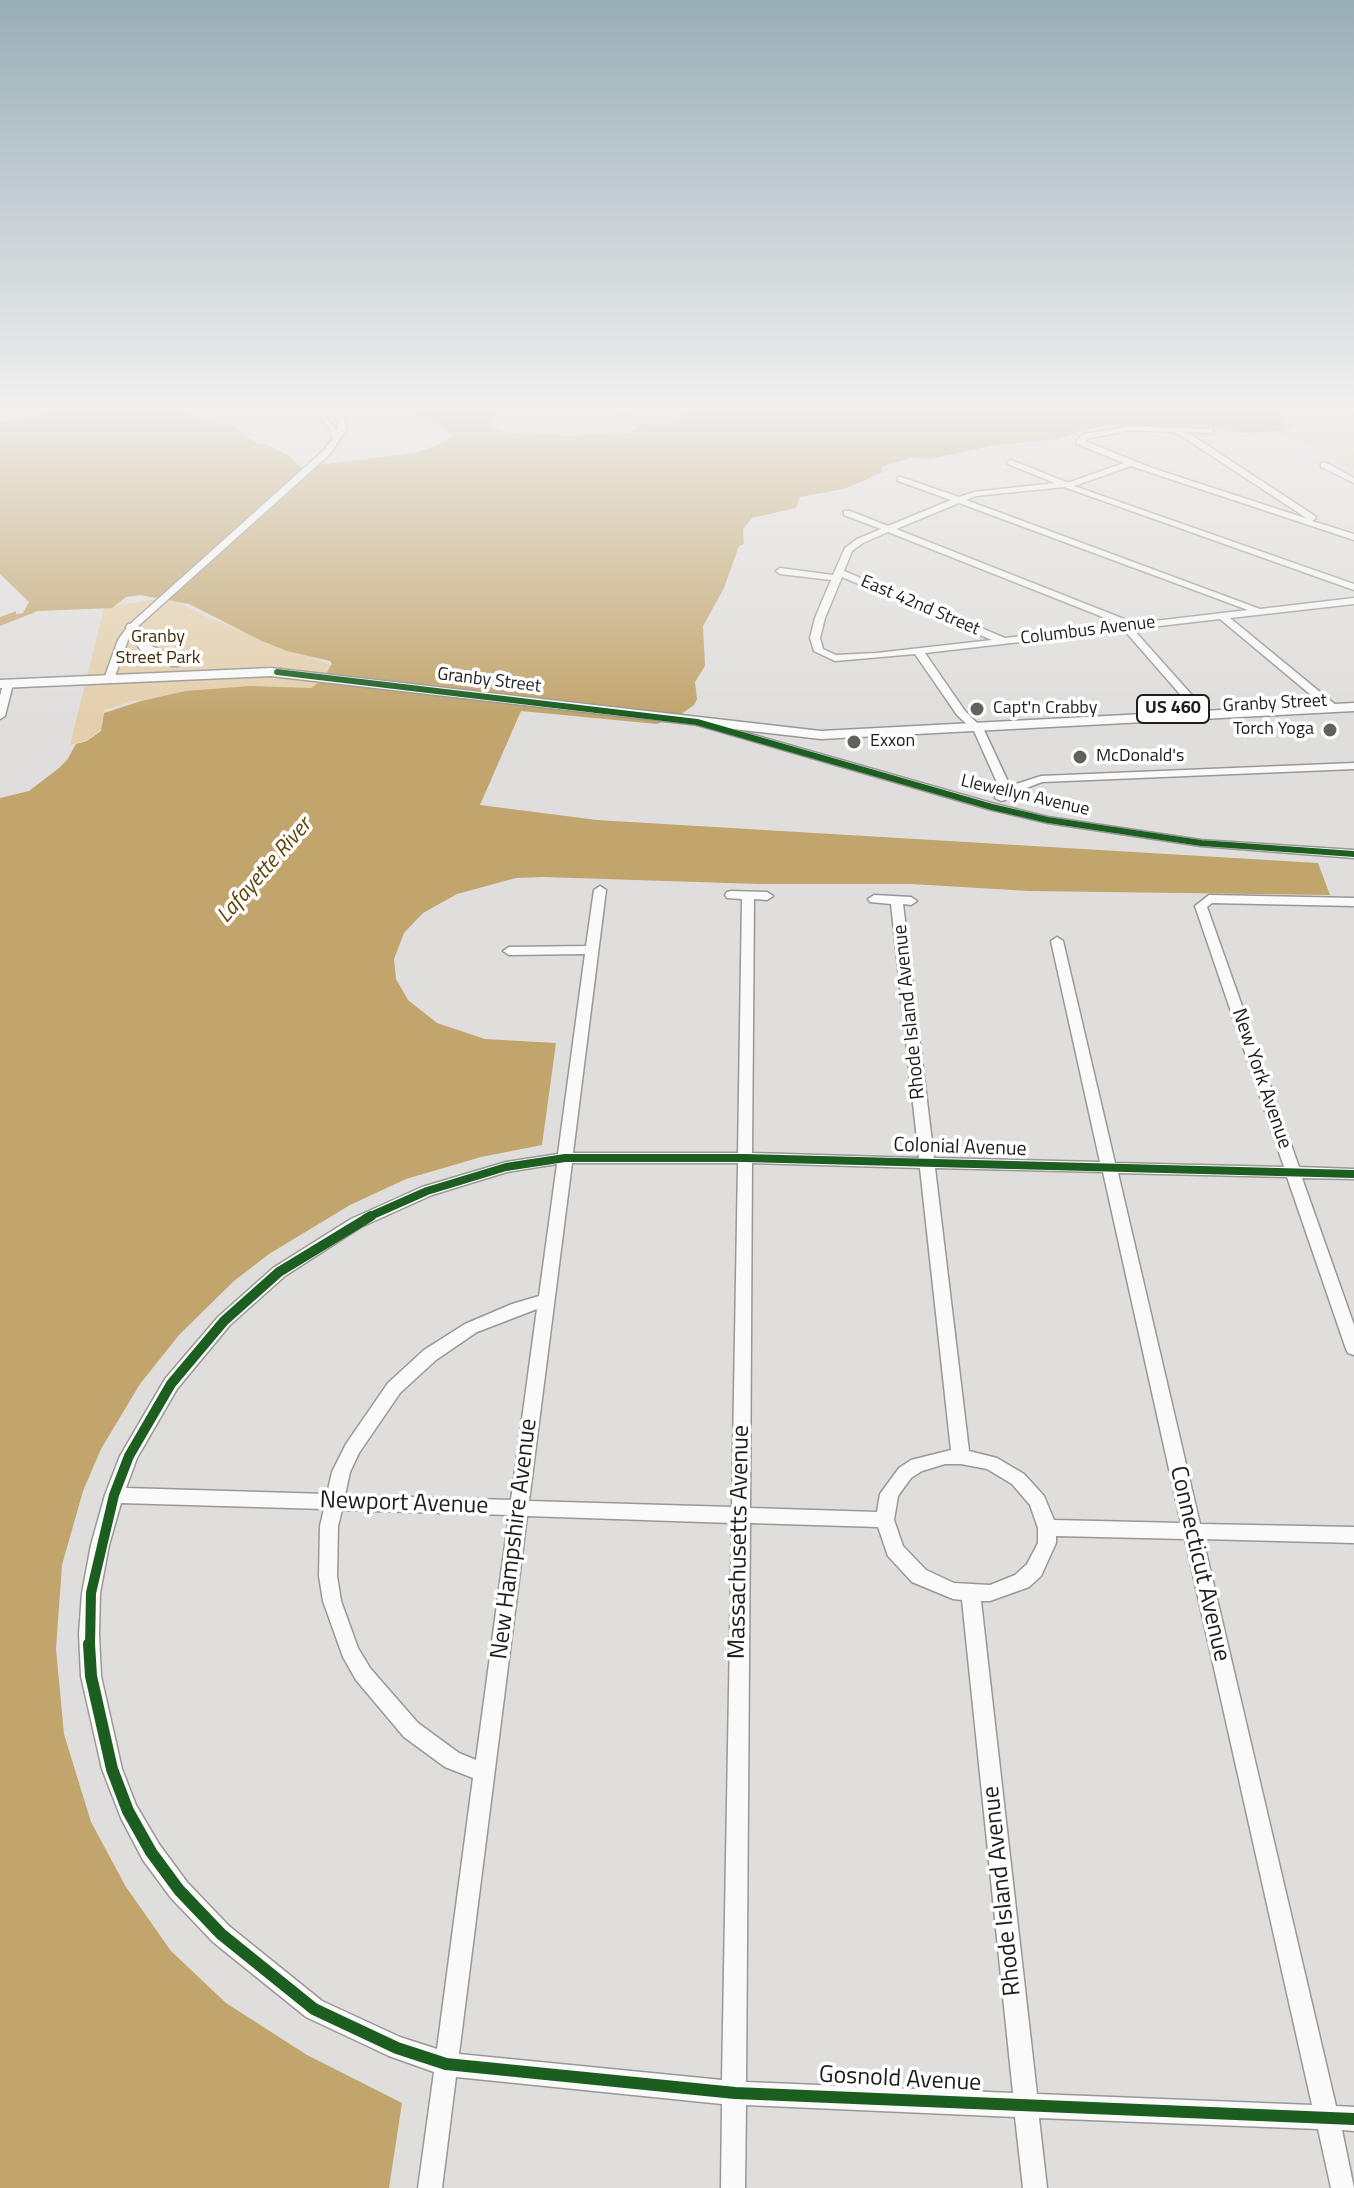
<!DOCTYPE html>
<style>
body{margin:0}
canvas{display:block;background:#e0dedc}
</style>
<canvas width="1354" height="2188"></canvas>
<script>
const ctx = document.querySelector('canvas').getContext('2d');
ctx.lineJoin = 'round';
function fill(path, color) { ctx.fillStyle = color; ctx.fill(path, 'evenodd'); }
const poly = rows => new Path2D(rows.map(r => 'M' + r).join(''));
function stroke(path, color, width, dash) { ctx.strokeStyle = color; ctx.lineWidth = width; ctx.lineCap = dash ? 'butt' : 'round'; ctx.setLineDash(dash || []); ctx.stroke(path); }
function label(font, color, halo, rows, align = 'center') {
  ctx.font = font + ' "Titillium Web",sans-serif'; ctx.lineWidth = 7; ctx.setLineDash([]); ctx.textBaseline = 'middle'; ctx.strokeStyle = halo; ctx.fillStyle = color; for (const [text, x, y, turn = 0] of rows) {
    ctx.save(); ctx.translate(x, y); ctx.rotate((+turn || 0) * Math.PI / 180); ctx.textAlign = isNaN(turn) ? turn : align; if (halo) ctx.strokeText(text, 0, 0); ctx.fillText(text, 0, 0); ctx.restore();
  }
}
fill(poly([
 [1273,409,1354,409,1354,470,1283,431,1294,427,1292,423,1284,422],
 [155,599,178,602,202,615,341,669,312,691,195,693,132,701,104,710,101,729,88,740,70,745,104,608]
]), '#e4cfac');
fill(poly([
 [97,409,152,409,228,423,258,444,266,444,289,456,301,467,415,453,440,444,452,436,437,424,413,415,411,409,494,409,496,416,490,426,505,432,569,436,628,433,643,425,677,420,690,409,1273,409,1284,422,1295,425,1283,431,1299,440,1279,431,1243,433,1209,426,1109,426,1082,430,1058,439,990,446,931,459,911,458,881,467,883,472,844,489,800,497,796,508,752,518,743,529,744,544,739,546,724,588,703,626,705,666,695,682,697,699,694,705,680,715,657,724,521,711,480,805,597,820,1318,863,1330,895,1029,891,911,884,758,884,543,877,516,878,457,894,423,913,404,933,394,959,396,979,408,1000,437,1023,485,1039,556,1043,542,1145,481,1157,406,1179,350,1205,269,1254,234,1281,179,1335,140,1384,101,1449,83,1491,62,1565,56,1649,64,1734,91,1822,126,1887,171,1951,226,2003,307,2055,402,2103,389,2188,0,2188,0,798,29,791,59,768,67,760,76,744,87,741,101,731,104,713,141,701,186,691,250,686,311,688,322,680,332,664,330,661,287,651,262,641,189,604,140,595,126,597,112,608,38,611,0,626,0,617,16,611,16,614,23,613,29,602,0,574,0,421]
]), '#c2a56d');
const minor = poly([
 [311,409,319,409,338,431,337,420,329,409,337,409,345,420,346,430,330,454,135,629,128,640,114,679,105,681,104,679,118,640,129,625,324,450,333,438,330,429,311,409],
 [596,409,607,409,628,418,621,420,596,409],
 [1133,426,1213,429,1213,433,1210,433,1187,432,1315,516,1316,518,1312,521,1354,534,1354,540,1131,466,1074,486,1354,584,1354,590,1064,487,976,496,966,500,1260,609,1354,598,1354,604,1230,618,1337,706,1337,710,1329,710,1220,619,1133,629,1207,712,1207,716,1203,717,1199,716,1124,630,925,653,965,711,984,730,1010,786,1041,776,1354,763,1354,769,1042,782,1008,795,1005,800,1001,801,995,798,999,787,974,731,957,715,915,654,835,661,814,651,810,638,815,618,831,580,780,574,776,571,780,568,833,575,845,548,857,539,881,529,844,515,844,511,850,511,888,526,951,500,898,481,898,477,901,477,959,497,974,492,1055,483,1008,464,1007,462,1011,460,1066,482,1070,482,1124,463,1077,444,1077,440,1084,434,1133,426],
 [1133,430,1173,432,1180,435,1308,519,1152,468,1085,441,1089,438,1133,430],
 [959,503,1248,610,1129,624,1124,619,896,529,959,503],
 [888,532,1118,623,1120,625,1005,638,844,571,852,551,863,543,888,532],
 [842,577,992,640,876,653,836,655,823,649,820,638,825,618,842,577],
 [1321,463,1327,463,1354,478,1354,483,1321,467,1321,463],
 [8,681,13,684,5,716,0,719,0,696,3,684,8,681],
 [698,719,995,804,1048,817,1201,840,1354,850,1354,858,1201,846,1048,823,988,809,694,724,693,722,698,719],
 [600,886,606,890,573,1153,738,1153,742,899,727,898,725,895,727,892,731,891,767,892,773,896,767,900,754,899,752,1153,919,1158,891,904,870,902,868,899,874,895,911,897,917,901,911,905,903,904,934,1158,1100,1162,1051,941,1057,937,1063,941,1115,1163,1284,1167,1195,906,1209,895,1354,898,1354,906,1212,903,1207,907,1299,1167,1354,1169,1354,1179,1302,1178,1354,1325,1354,1355,1348,1353,1346,1349,1287,1177,1118,1173,1200,1524,1354,1527,1354,1543,1203,1539,1336,2106,1354,2107,1354,2131,1342,2130,1354,2188,1331,2188,1318,2129,1039,2118,1047,2188,1023,2188,1015,2117,746,2105,745,2188,721,2188,722,2104,456,2077,442,2188,418,2188,434,2072,389,2056,306,2017,213,1942,171,1898,143,1860,121,1818,102,1769,81,1676,79,1634,82,1593,91,1545,105,1495,120,1456,165,1379,218,1317,273,1268,351,1219,422,1187,506,1162,558,1154,585,954,509,955,503,951,509,947,586,946,594,890,600,886],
 [572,1163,738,1163,732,1507,529,1501,572,1163],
 [752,1163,920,1168,951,1450,911,1460,899,1468,880,1494,877,1512,750,1508,752,1163],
 [557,1164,539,1296,512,1304,465,1324,424,1350,388,1383,346,1444,332,1472,327,1494,126,1488,137,1458,177,1389,230,1325,285,1276,361,1227,432,1195,507,1172,557,1164],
 [935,1168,1103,1172,1181,1523,1054,1520,1044,1496,1024,1474,997,1458,969,1451,935,1168],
 [537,1309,511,1500,345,1495,350,1472,359,1453,400,1393,436,1360,477,1332,537,1309],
 [945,1464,961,1464,987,1469,1012,1484,1030,1505,1038,1528,1038,1543,1027,1564,1015,1575,990,1585,954,1583,926,1570,903,1546,894,1520,898,1496,911,1478,922,1471,945,1464],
 [121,1503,324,1509,320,1526,319,1576,323,1601,343,1657,356,1680,404,1737,445,1767,473,1778,437,2049,400,2037,322,2001,229,1926,187,1882,159,1844,136,1805,122,1769,101,1676,99,1634,100,1593,109,1545,121,1503],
 [342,1510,509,1515,476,1760,459,1753,418,1723,370,1668,358,1648,341,1601,337,1576,338,1526,342,1510],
 [527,1516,732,1523,722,2080,459,2054,527,1516],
 [750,1523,878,1527,888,1556,912,1582,953,1599,962,1600,1013,2093,746,2082,750,1523],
 [1056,1536,1185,1539,1312,2105,1037,2094,981,1601,990,1601,1029,1587,1041,1576,1056,1543,1056,1536]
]);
const major = poly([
 [128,624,136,624,150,645,179,660,179,666,171,666,141,651,126,627,128,624],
 [271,668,821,731,1354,703,1354,711,821,739,271,676,0,688,0,680,271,668]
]);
stroke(minor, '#999897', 3);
stroke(major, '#999897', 3);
fill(minor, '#fafafa');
fill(major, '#fafafa');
stroke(poly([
 [277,672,697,722,992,807,1048,820,1201,843,1354,854]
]), '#1b5e20', 6);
stroke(poly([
 [366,1218,427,1191,506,1167,565,1158,745,1158,1354,1174]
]), '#1b5e20', 8);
stroke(poly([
 [90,1646,91,1593,114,1495,129,1456,171,1384,224,1321,279,1272,371,1216]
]), '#1b5e20', 10);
stroke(poly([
 [89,1644,91,1676,112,1769,128,1811,151,1852,179,1890,221,1934,314,2009,397,2048,446,2064,735,2093,1354,2119]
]), '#1b5e20', 12);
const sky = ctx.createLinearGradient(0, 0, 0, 715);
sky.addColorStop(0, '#99aeb7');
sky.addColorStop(0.57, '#f1f0ef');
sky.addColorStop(1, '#f1f0ef00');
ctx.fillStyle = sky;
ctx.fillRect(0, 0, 1354, 715);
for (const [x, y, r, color] of [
 [977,709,8,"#636160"],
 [1330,730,8,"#636160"],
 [854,742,8,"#636160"],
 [1080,757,8,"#636160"]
]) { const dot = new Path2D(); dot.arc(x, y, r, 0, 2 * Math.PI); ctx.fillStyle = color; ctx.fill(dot); stroke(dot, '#fff', 3); }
label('18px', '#1f1e1d', '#fff', [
 ["East 42nd Street",920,606,23],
 ["Columbus Avenue",1088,631,-7],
 ["Granby Street",489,681,7],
 ["Granby Street",1275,704,-3],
 ["Llewellyn Avenue",1025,796,13]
]);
label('18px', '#3f2d0a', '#fff', [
 ["Granby",158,638],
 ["Street Park",158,659]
]);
label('18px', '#1f1e1d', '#fff', [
 ["Capt'n Crabby",993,709],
 ["Torch Yoga",1314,730,"right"],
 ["Exxon",870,742],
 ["McDonald's",1096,757]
], 'left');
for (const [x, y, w] of [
 [1173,709,72]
]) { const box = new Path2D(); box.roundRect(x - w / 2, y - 14, w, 28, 6); ctx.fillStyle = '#fff'; ctx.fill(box); stroke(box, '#1f1e1d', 2); }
label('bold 18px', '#1f1e1d', null, [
 ["US 460",1173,709]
]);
label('20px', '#1f1e1d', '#fff', [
 ["Rhode Island Avenue",910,1012,-96],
 ["New York Avenue",1261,1079,71],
 ["Colonial Avenue",960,1148,2]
]);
label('italic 22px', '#604303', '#fff', [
 ["Lafayette River",265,871,-49]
]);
label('24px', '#1f1e1d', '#fff', [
 ["Newport Avenue",404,1504,2],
 ["New Hampshire Avenue",515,1539,-83],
 ["Massachusetts Avenue",740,1542,-89],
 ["Connecticut Avenue",1199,1564,77],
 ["Rhode Island Avenue",1003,1891,-96],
 ["Gosnold Avenue",900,2080,3]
]);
</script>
